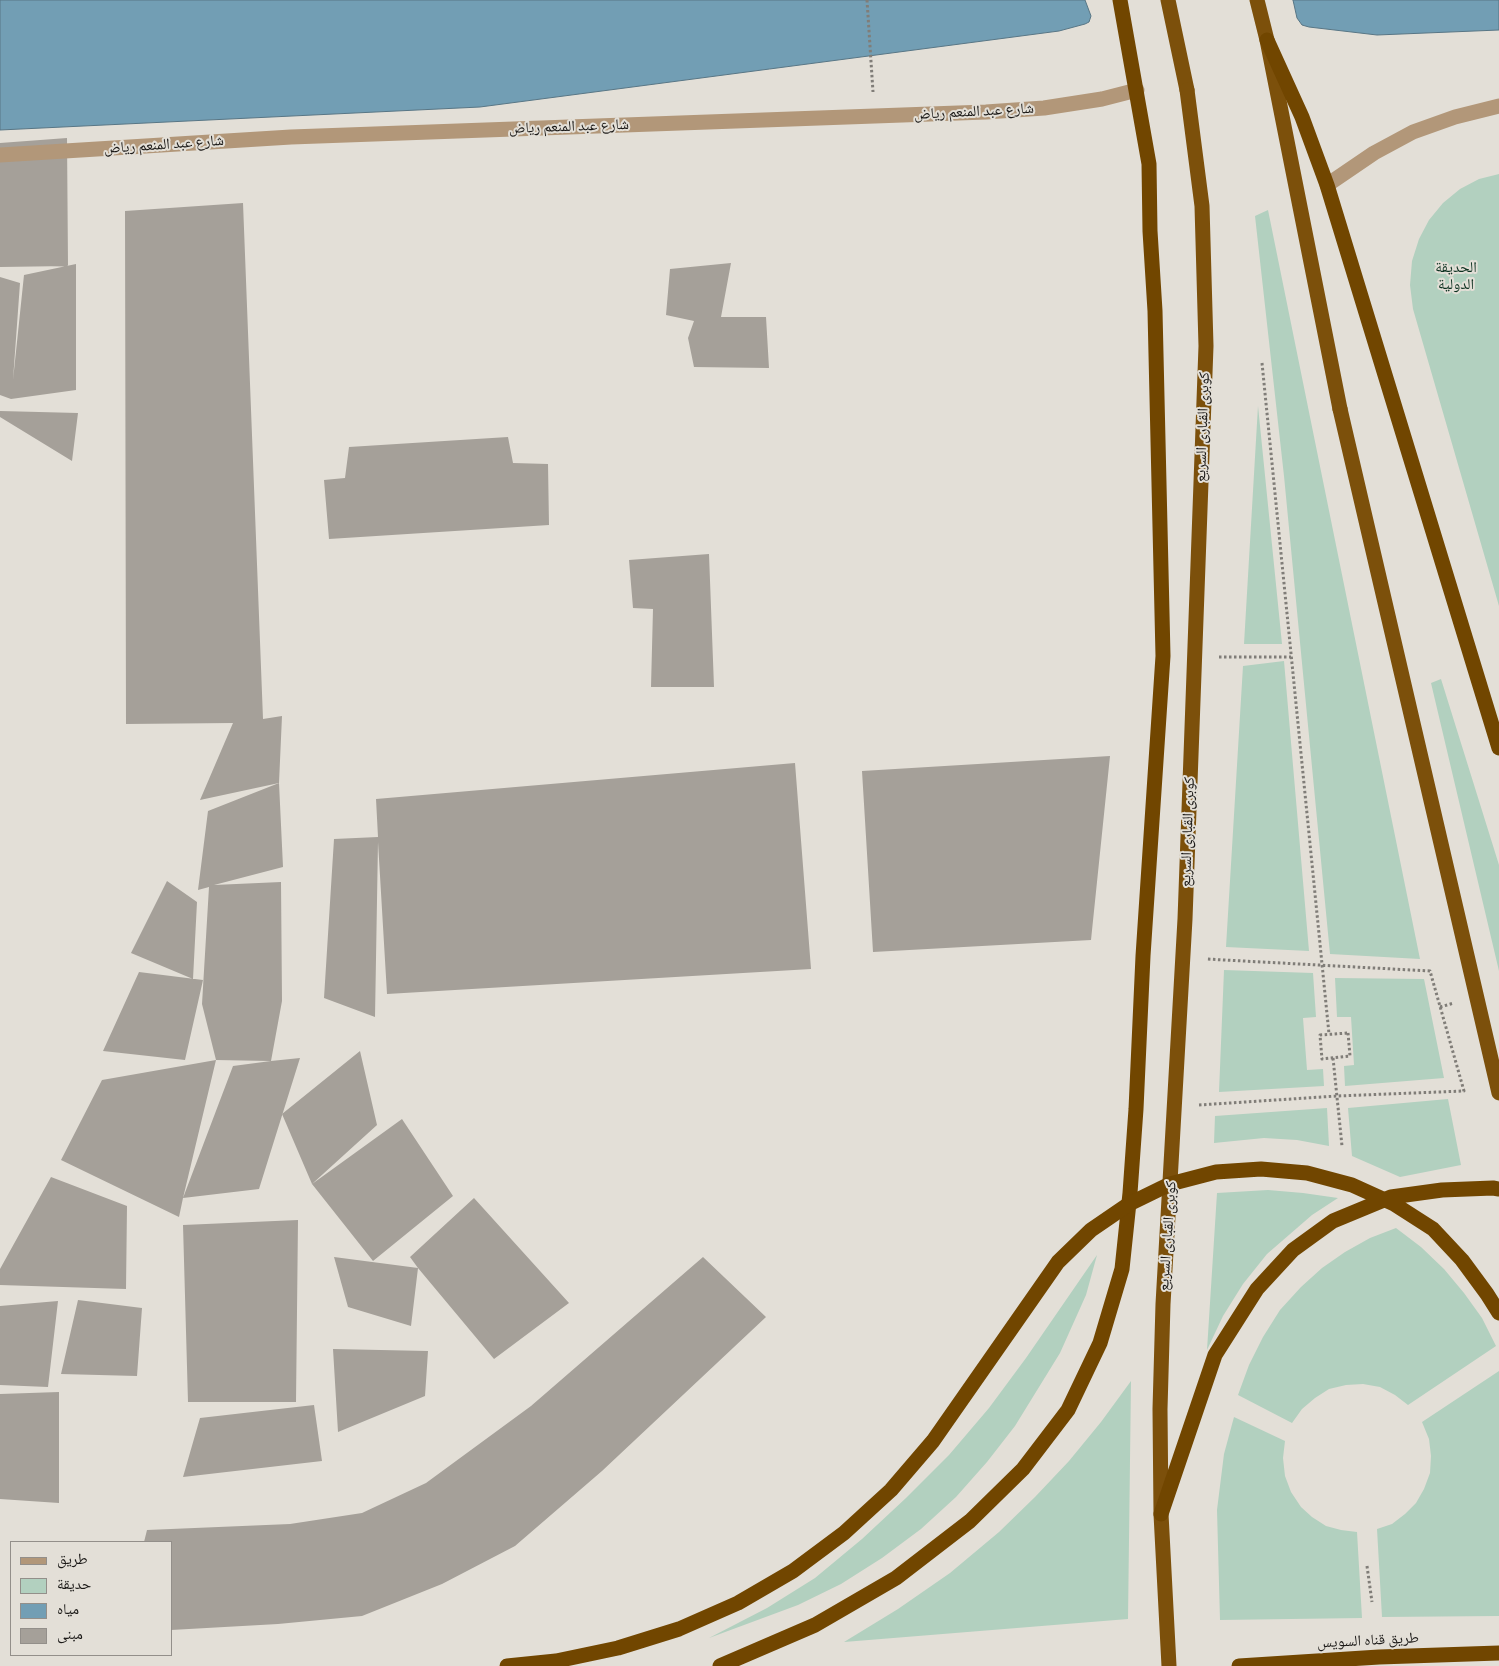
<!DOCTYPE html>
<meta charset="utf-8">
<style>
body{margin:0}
#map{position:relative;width:1499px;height:1666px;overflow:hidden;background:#e3dfd7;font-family:Signika,"Noto Naskh Arabic",sans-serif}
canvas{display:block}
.legend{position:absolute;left:10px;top:1541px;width:162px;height:115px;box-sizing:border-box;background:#e3dfd7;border:1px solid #938f8a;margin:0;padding:6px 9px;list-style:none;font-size:15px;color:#1a1816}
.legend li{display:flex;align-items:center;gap:10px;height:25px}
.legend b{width:25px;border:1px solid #938f8a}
</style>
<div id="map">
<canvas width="1499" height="1666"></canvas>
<ul class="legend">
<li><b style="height:6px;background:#b29779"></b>طريق</li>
<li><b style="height:14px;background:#b2d0bf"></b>حديقة</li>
<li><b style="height:14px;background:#729eb4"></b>مياه</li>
<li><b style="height:14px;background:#a5a099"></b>مبنى</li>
</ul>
</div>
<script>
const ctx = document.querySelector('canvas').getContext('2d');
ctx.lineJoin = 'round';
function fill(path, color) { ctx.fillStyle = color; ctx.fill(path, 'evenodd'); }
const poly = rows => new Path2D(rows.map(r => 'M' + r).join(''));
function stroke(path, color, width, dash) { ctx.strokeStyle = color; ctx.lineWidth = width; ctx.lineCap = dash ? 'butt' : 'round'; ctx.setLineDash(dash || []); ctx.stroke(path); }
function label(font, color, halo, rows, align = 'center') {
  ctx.font = font + ' Signika,"Noto Naskh Arabic",sans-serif'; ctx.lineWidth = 4; ctx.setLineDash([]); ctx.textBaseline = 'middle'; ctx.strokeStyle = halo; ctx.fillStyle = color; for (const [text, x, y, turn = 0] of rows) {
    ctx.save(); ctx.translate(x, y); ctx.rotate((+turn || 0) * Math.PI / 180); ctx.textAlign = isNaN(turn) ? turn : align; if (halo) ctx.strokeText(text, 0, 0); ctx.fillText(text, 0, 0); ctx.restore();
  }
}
fill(poly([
 [1499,174,1499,606,1413,309,1410,285,1412,261,1419,239,1429,220,1443,203,1460,189,1479,179],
 [1268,210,1420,959,1330,954,1284,476,1255,216],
 [1258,406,1282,644,1244,644],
 [1284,661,1309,951,1226,947,1243,666],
 [1441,679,1499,865,1499,971,1431,683],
 [1224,970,1313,973,1316,1017,1303,1018,1307,1070,1323,1069,1324,1086,1219,1092],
 [1335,978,1424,979,1444,1078,1345,1086,1344,1066,1354,1065,1351,1017,1337,1017],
 [1448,1099,1461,1165,1400,1177,1352,1156,1348,1108],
 [1327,1108,1329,1146,1297,1140,1264,1138,1214,1143,1215,1116],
 [1268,1190,1303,1193,1338,1198,1312,1215,1267,1254,1243,1284,1223,1316,1207,1350,1217,1193],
 [1396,1228,1421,1247,1444,1269,1464,1293,1482,1318,1496,1346,1408,1405,1395,1395,1380,1387,1363,1384,1346,1385,1329,1389,1315,1398,1302,1409,1292,1423,1238,1395,1249,1365,1263,1337,1280,1310,1301,1287,1322,1268,1345,1252,1370,1238],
 [1097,1255,1086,1295,1060,1353,1015,1426,987,1462,956,1497,921,1529,882,1558,841,1584,798,1605,709,1638,767,1608,815,1578,862,1539,906,1498,949,1455,989,1408,1026,1358],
 [1499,1371,1499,1616,1382,1617,1377,1529,1392,1524,1405,1514,1416,1503,1424,1489,1430,1473,1431,1456,1429,1439,1422,1422],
 [1131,1381,1128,1619,844,1642,898,1609,950,1573,999,1532,1035,1497,1069,1461,1101,1422],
 [1234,1417,1285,1441,1283,1458,1285,1476,1291,1492,1301,1507,1312,1517,1326,1526,1341,1530,1357,1532,1362,1618,1220,1620,1217,1510,1224,1454]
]), '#b2d0bf');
const water = poly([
 [0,0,1085,0,1091,16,1089,22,1085,24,1059,31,480,107,0,130,0,0],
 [1293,0,1499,0,1499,30,1377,35,1309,27,1302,25,1297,18,1293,0]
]);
fill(water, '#729eb4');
stroke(water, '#587685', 1);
fill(poly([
 [67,138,68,266,0,267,0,143],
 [243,203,263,719,282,716,279,783,200,800,233,723,126,724,125,211],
 [731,263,721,317,766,317,769,368,694,367,688,338,694,321,666,315,670,269],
 [76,264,76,390,11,399,0,395,0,277,20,283,13,380,24,275],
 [0,411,78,413,72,461,0,417],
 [508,437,513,463,548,464,549,525,329,539,324,480,345,478,349,447],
 [709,554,714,687,651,687,653,609,633,608,629,560],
 [1110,756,1091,940,873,952,862,771],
 [795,763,811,969,387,994,378,842,375,1017,324,998,334,839,378,837,376,799],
 [279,783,283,867,214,885,281,882,282,1001,271,1061,300,1058,259,1189,183,1198,179,1217,61,1160,102,1080,216,1060,183,1198,233,1066,271,1061,216,1060,202,1004,209,887,198,890,208,811],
 [167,881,197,902,193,979,131,953],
 [139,972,203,980,185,1060,103,1051],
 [360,1051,377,1125,312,1184,282,1114],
 [402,1119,453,1196,373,1261,312,1184],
 [51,1177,127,1206,126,1289,0,1285,0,1269],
 [474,1198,569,1303,494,1359,418,1268,411,1326,348,1307,334,1257,418,1268,410,1257],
 [298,1220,296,1402,188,1402,183,1225],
 [703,1257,766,1317,602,1471,515,1546,442,1584,362,1616,278,1624,171,1630,171,1542,144,1542,147,1530,290,1524,362,1513,426,1483,531,1406],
 [78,1300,142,1308,137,1376,61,1374],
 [58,1301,48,1387,0,1385,0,1306],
 [333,1349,428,1351,425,1396,338,1432],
 [59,1392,59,1503,0,1499,0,1394],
 [314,1405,322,1461,183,1477,200,1418]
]), '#a5a099');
stroke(poly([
 [867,0,873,92],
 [1262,363,1329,1034],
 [1219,657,1291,657],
 [1440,1007,1454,1003],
 [1348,1033,1350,1056,1322,1059,1320,1035,1348,1033],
 [1333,1058,1342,1146],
 [1199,1105,1337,1096,1464,1091,1430,971,1206,959],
 [1367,1566,1372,1602]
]), '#807d78', 3, [2.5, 2.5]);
stroke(poly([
 [0,155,291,137,986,112,1044,108,1102,99,1137,90]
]), '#b29779', 15);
stroke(poly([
 [1327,185,1374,153,1413,132,1455,117,1499,106]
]), '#b29779', 15);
stroke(poly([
 [1168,0,1187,90],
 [1257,0,1267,40,1340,409]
]), '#7c500b', 15);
stroke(poly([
 [1267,40,1302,117,1327,185,1499,748],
 [720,1666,815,1625,896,1578,970,1521,1023,1469,1068,1410,1100,1343,1122,1269,1130,1193,1136,1109,1143,956,1163,656,1155,311,1150,231,1149,164,1120,0],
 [1239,1666,1379,1657,1499,1653]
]), '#714600', 15);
stroke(poly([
 [1340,409,1499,1093],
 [1169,1666,1161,1514,1160,1409,1163,1304,1185,919,1206,346,1202,206,1187,90]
]), '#7c500b', 15);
stroke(poly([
 [1161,1514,1215,1355,1257,1289,1293,1250,1333,1221,1391,1197,1442,1190,1493,1188,1499,1189],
 [507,1666,556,1661,618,1648,679,1629,738,1603,793,1571,844,1533,891,1490,933,1441,1058,1262,1091,1230,1129,1204,1170,1184,1216,1172,1261,1169,1307,1173,1352,1185,1394,1204,1433,1229,1462,1260,1487,1294,1499,1313]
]), '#714600', 15);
label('15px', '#1a1816', '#e3dfd7', [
 ["شارع عبد المنعم رياض",974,112,-3],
 ["شارع عبد المنعم رياض",569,127,-2],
 ["شارع عبد المنعم رياض",164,145,-4],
 ["كوبرى القبارى السريع",1203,427,-88],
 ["كوبرى القبارى السريع",1188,832,-88],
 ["كوبرى القبارى السريع",1168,1236,-86],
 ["طريق قناه السويس",1368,1641,-3]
]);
label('15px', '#0c3120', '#e3dfd7', [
 ["الحديقة",1456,268],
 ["الدولية",1456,285]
]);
</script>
